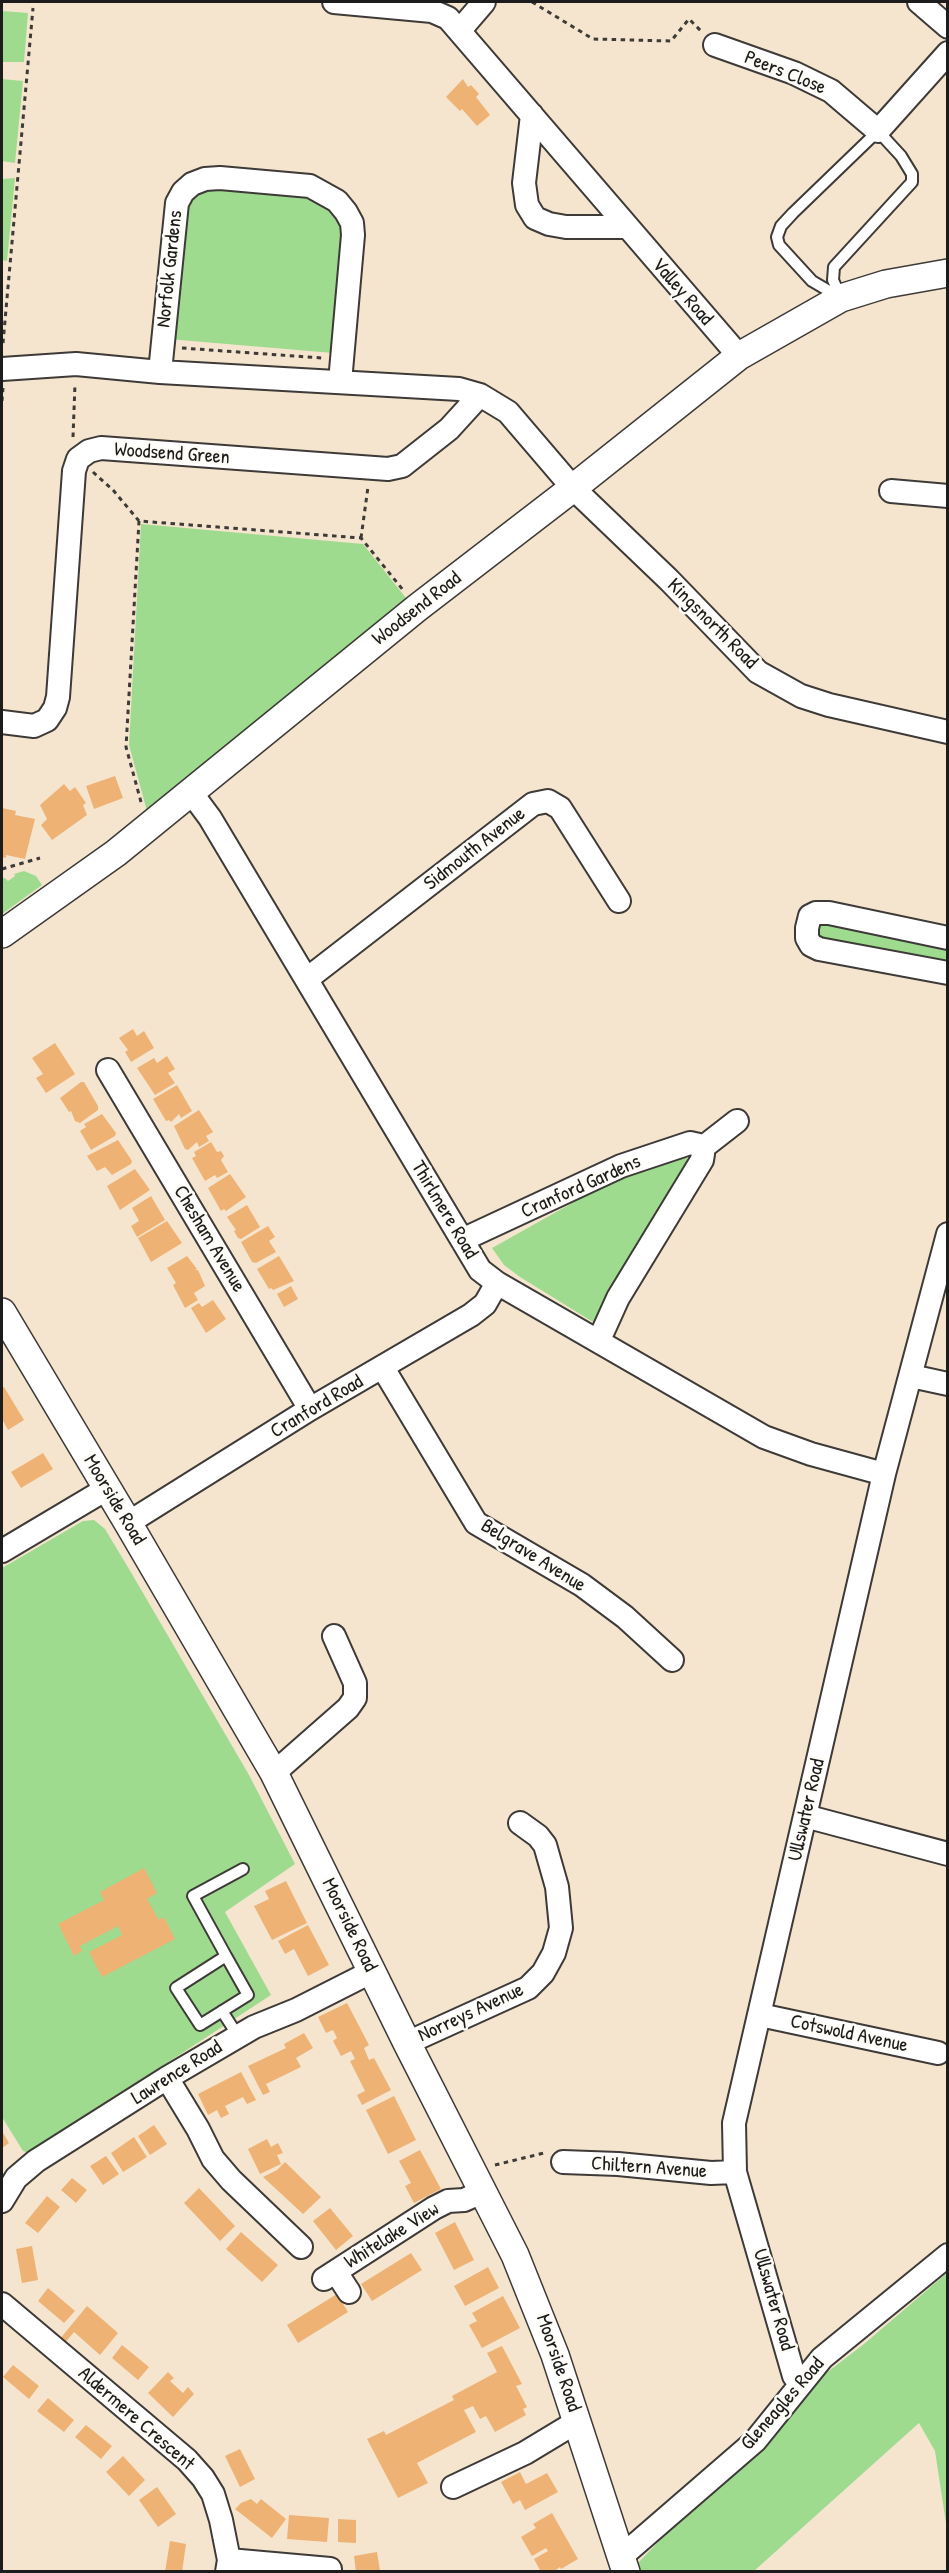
<!DOCTYPE html>
<style>
body{margin:0}
#map{position:relative;width:949px;height:2573px;overflow:hidden;background:#f5e5ce;font-family:"Patrick Hand",sans-serif}
canvas{display:block}
.frame{position:absolute;inset:0;border:3px solid #1c1c1c;pointer-events:none}
</style>
<div id="map">
<canvas width="949" height="2573"></canvas>
<div class="frame"></div>
</div>
<script>
const ctx = document.querySelector('canvas').getContext('2d');
ctx.lineJoin = 'round';
function fill(path, color) { ctx.fillStyle = color; ctx.fill(path, 'evenodd'); }
const poly = rows => new Path2D(rows.map(r => 'M' + r).join(''));
function stroke(path, color, width, dash) { ctx.strokeStyle = color; ctx.lineWidth = width; ctx.lineCap = dash ? 'butt' : 'round'; ctx.setLineDash(dash || []); ctx.stroke(path); }
function label(font, color, halo, rows, align = 'center') {
  ctx.font = font + ' "Patrick Hand",sans-serif'; ctx.lineWidth = 5; ctx.setLineDash([]); ctx.textBaseline = 'middle'; ctx.strokeStyle = halo; ctx.fillStyle = color; for (const [text, x, y, turn = 0] of rows) {
    ctx.save(); ctx.translate(x, y); ctx.rotate((+turn || 0) * Math.PI / 180); ctx.textAlign = isNaN(turn) ? turn : align; if (halo) ctx.strokeText(text, 0, 0); ctx.fillText(text, 0, 0); ctx.restore();
  }
}
fill(poly([
 [3,11,28,13,24,62,2,62],
 [2,79,23,81,15,163,2,161],
 [15,178,7,261,2,260,2,179],
 [203,185,301,194,338,214,343,229,333,353,168,339,187,195],
 [141,524,363,544,406,598,147,811,129,745],
 [24,871,36,876,42,885,2,914,2,878,5,878,8,881,15,876,14,874],
 [818,920,947,945,947,968,816,939],
 [684,1155,690,1162,636,1244,593,1322,520,1277,504,1265,492,1248,617,1178],
 [94,1520,105,1529,132,1574,249,1775,295,1864,225,1912,271,1995,29,2153,23,2151,2,2117,2,1568,83,1521],
 [947,2273,947,2530,935,2451,919,2423,754,2571,641,2571,637,2564,804,2390,864,2344]
]), '#9fdb8f');
fill(poly([
 [463,79,468,87,471,85,479,94,476,97,490,115,477,126,462,109,460,111,446,97],
 [115,776,123,798,94,809,86,786],
 [64,784,70,791,75,787,86,803,83,805,87,815,52,840,41,825,47,819,40,805],
 [2,808,16,811,15,815,35,819,25,859,6,855,6,858,2,857],
 [133,1029,137,1036,144,1031,154,1048,131,1062,125,1052,128,1050,119,1038],
 [55,1043,75,1074,46,1093,36,1078,43,1074,32,1058],
 [167,1056,175,1069,168,1073,175,1083,155,1095,137,1068,154,1058,157,1063],
 [81,1082,84,1082,98,1106,98,1110,80,1123,75,1121,71,1111,69,1112,60,1098],
 [177,1085,192,1111,181,1118,179,1114,171,1122,169,1120,166,1121,153,1099],
 [199,1110,213,1132,206,1136,209,1141,199,1147,197,1142,188,1150,185,1149,174,1126],
 [102,1114,116,1133,115,1136,91,1150,80,1131,86,1127,84,1124],
 [118,1140,132,1161,131,1164,112,1175,105,1167,97,1171,87,1156],
 [211,1142,217,1152,221,1151,224,1156,221,1160,228,1172,217,1178,215,1175,205,1181,192,1158,196,1156,194,1152],
 [135,1169,150,1190,120,1210,107,1186],
 [230,1174,246,1197,226,1211,224,1209,221,1211,208,1188],
 [151,1196,165,1220,137,1237,131,1226,139,1221,132,1208],
 [247,1205,260,1227,241,1239,238,1238,234,1231,236,1230,227,1217],
 [167,1221,182,1243,151,1262,138,1238],
 [268,1226,275,1237,269,1241,276,1252,256,1263,252,1262,241,1242],
 [187,1256,197,1269,195,1270,198,1270,205,1286,194,1293,198,1300,185,1308,173,1285,176,1283,167,1268],
 [279,1256,294,1281,273,1290,271,1288,269,1289,257,1269],
 [291,1286,298,1299,284,1307,277,1294],
 [213,1300,226,1319,206,1333,191,1308,199,1303,202,1307],
 [4,1387,24,1420,8,1430,2,1419,2,1388],
 [43,1453,53,1469,21,1488,11,1472],
 [144,1868,157,1893,147,1899,159,1920,164,1917,175,1939,102,1977,89,1952,122,1935,118,1926,80,1946,82,1951,74,1956,58,1924,104,1900,100,1892],
 [286,1881,307,1923,272,1940,254,1906,269,1899,265,1891],
 [308,1925,329,1965,308,1976,294,1949,285,1954,278,1941],
 [347,2003,369,2045,364,2048,369,2060,374,2058,391,2090,362,2105,357,2095,365,2091,350,2061,355,2059,351,2051,341,2056,333,2041,337,2038,333,2030,326,2033,318,2017],
 [304,2033,313,2048,296,2058,301,2067,266,2084,270,2092,263,2095,248,2066,286,2048,284,2044],
 [241,2072,256,2100,247,2104,243,2097,225,2106,229,2114,221,2118,217,2110,208,2115,198,2094],
 [394,2096,416,2140,388,2154,366,2110],
 [154,2125,167,2144,150,2155,138,2136],
 [2,2131,9,2143,2,2148],
 [134,2137,147,2157,123,2172,111,2153],
 [267,2139,271,2147,278,2143,283,2153,277,2155,281,2164,260,2174,248,2149],
 [420,2150,441,2189,414,2203,405,2186,411,2183,399,2161],
 [106,2156,119,2174,103,2185,90,2166],
 [285,2162,321,2197,303,2214,263,2177,277,2170],
 [72,2178,87,2190,76,2203,61,2190],
 [199,2188,235,2226,220,2241,184,2203],
 [47,2196,60,2207,38,2233,25,2223],
 [330,2208,353,2236,336,2250,313,2221],
 [455,2222,474,2260,454,2270,435,2233],
 [241,2232,278,2265,262,2282,226,2249],
 [32,2246,38,2280,22,2283,16,2249],
 [411,2253,422,2270,372,2301,361,2284],
 [488,2267,499,2288,465,2306,454,2286],
 [48,2288,75,2311,64,2323,38,2301],
 [337,2294,348,2312,298,2343,287,2325],
 [503,2296,520,2328,482,2348,469,2325,477,2321,472,2313],
 [87,2306,118,2333,100,2355,74,2332,64,2344,59,2340],
 [122,2345,149,2367,138,2380,112,2358],
 [502,2346,522,2384,516,2386,527,2407,523,2409,526,2415,495,2432,486,2416,480,2419,473,2406,464,2410,476,2432,417,2463,428,2483,398,2498,367,2439,384,2431,386,2435,454,2400,452,2396,497,2372,487,2353],
 [13,2365,39,2386,29,2399,3,2377],
 [168,2372,174,2378,170,2381,183,2393,188,2387,194,2394,173,2417,148,2393],
 [48,2398,74,2420,64,2432,37,2411],
 [86,2425,112,2446,101,2459,75,2437],
 [240,2449,255,2479,240,2487,225,2456],
 [123,2456,145,2480,129,2496,106,2472],
 [520,2472,526,2484,547,2473,558,2492,525,2510,520,2500,513,2504,501,2482],
 [157,2487,176,2514,158,2527,139,2500],
 [251,2499,257,2504,261,2499,286,2519,272,2538,235,2509,241,2503],
 [552,2513,578,2559,561,2569,560,2567,553,2572,541,2572,534,2559,548,2551,546,2548,532,2556,521,2537,536,2528,533,2524],
 [289,2515,329,2518,327,2542,287,2539],
 [338,2519,356,2520,356,2543,338,2542],
 [170,2541,186,2544,182,2572,165,2572],
 [377,2552,380,2571,356,2572,354,2556]
]), '#eeb275');
const service = poly([
 [878,131,901,156,912,174,912,182,834,267,833,280,841,298,812,281,779,245,777,237,781,226,793,213,878,131],
 [226,1956,248,1995,200,2025,176,1988,226,1956],
 [226,1956,193,1896,243,1869],
 [222,2011,238,2036]
]);
const minor = poly([
 [334,2,432,11,448,18,739,356],
 [919,2,948,27],
 [460,30,484,2],
 [715,45,794,73,831,91,878,131,948,53],
 [532,115,524,183,527,205,535,218,549,224,566,227,626,227],
 [2,369,76,364,160,372,459,389,480,395,508,412,573,488,669,580,758,672,801,696,829,705,948,732],
 [160,372,177,203,183,192,192,184,205,179,220,178,310,186,337,201,346,212,352,223,353,235,340,382],
 [891,491,948,496],
 [2,722,34,726,47,720,55,708,58,697,74,471,78,459,89,451,101,448,388,469,402,466,449,429,480,395],
 [190,791,210,818,480,1270,497,1283,764,1437,811,1454,884,1474],
 [948,938,829,913,816,913,810,916,807,928,807,938,811,945,819,949,948,973],
 [307,979,533,804,548,801,560,808,619,901],
 [108,1070,310,1409],
 [701,1149,737,1121],
 [462,1240,621,1166,690,1143,699,1145,703,1154,702,1160,618,1298,599,1340],
 [383,1368,476,1523,582,1585,625,1617,672,1660],
 [911,1376,948,1384],
 [128,1523,310,1409,471,1315,485,1304,497,1283],
 [2,1551,108,1488],
 [274,1773,348,1708,355,1698,355,1683,334,1636],
 [805,1816,948,1854],
 [760,2015,938,2053],
 [407,2043,528,1988,543,1973,554,1953,561,1928,557,1887,545,1845,538,1836,520,1823],
 [167,2078,198,2129,213,2159,231,2180,301,2247],
 [563,2162,618,2164,711,2173,735,2172],
 [2,2201,16,2178,36,2161,167,2078,254,2027,296,2010,371,1972],
 [336,2272,349,2292],
 [324,2279,434,2208,448,2201,464,2200,482,2192],
 [2,2304,187,2460,203,2478,213,2494,221,2520,229,2560,227,2572],
 [801,2384,794,2376,735,2172,734,2123,884,1474,948,1234],
 [453,2487,525,2453,578,2421],
 [620,2555,629,2550,755,2441,822,2358,948,2255],
 [229,2560,330,2569]
]);
const tertiary = poly([
 [2,934,116,853,417,608,573,488,739,356,841,298,886,284,948,273],
 [2,1312,128,1523,274,1773,407,2043,515,2255,555,2355,626,2572]
]);
stroke(service, '#3d3a37', 14);
stroke(minor, '#3d3a37', 26);
stroke(tertiary, '#3d3a37', 30);
stroke(poly([
 [532,2,593,39,671,41,689,19,701,31],
 [3,343,33,8],
 [182,348,322,358],
 [2,401,3,388],
 [73,437,75,384],
 [93,472,113,490,139,521],
 [361,538,368,487],
 [141,802,126,747,139,521,361,538,403,590],
 [2,869,40,858],
 [495,2165,544,2153]
]), '#3d3a37', 3, [4.5, 4.5]);
stroke(service, '#fff', 10);
stroke(minor, '#fff', 22);
stroke(tertiary, '#fff', 27);
label('20px', '#1c1c1c', '#fdfcf7', [
 ["Peers Close",785,73,22],
 ["Norfolk Gardens",170,269,-84],
 ["Valley Road",682,292,49],
 ["Woodsend Green",172,454,4],
 ["Woodsend Road",417,609,-38],
 ["Kingsnorth Road",712,624,45],
 ["Sidmouth Avenue",475,849,-38],
 ["Cranford Gardens",581,1187,-24],
 ["Thirlmere Road",444,1210,59],
 ["Chesham Avenue",209,1239,59],
 ["Cranford Road",317,1407,-31],
 ["Moorside Road",114,1500,59],
 ["Belgrave Avenue",533,1556,32],
 ["Ullswater Road",807,1810,-77],
 ["Moorside Road",349,1925,64],
 ["Norreys Avenue",471,2013,-25],
 ["Cotswold Avenue",849,2034,12],
 ["Lawrence Road",177,2073,-32],
 ["Chiltern Avenue",649,2168,4],
 ["Whitelake View",392,2236,-32],
 ["Ullswater Road",773,2300,74],
 ["Moorside Road",558,2363,71],
 ["Gleneagles Road",783,2404,-49],
 ["Aldermere Crescent",136,2419,41]
]);
</script>
